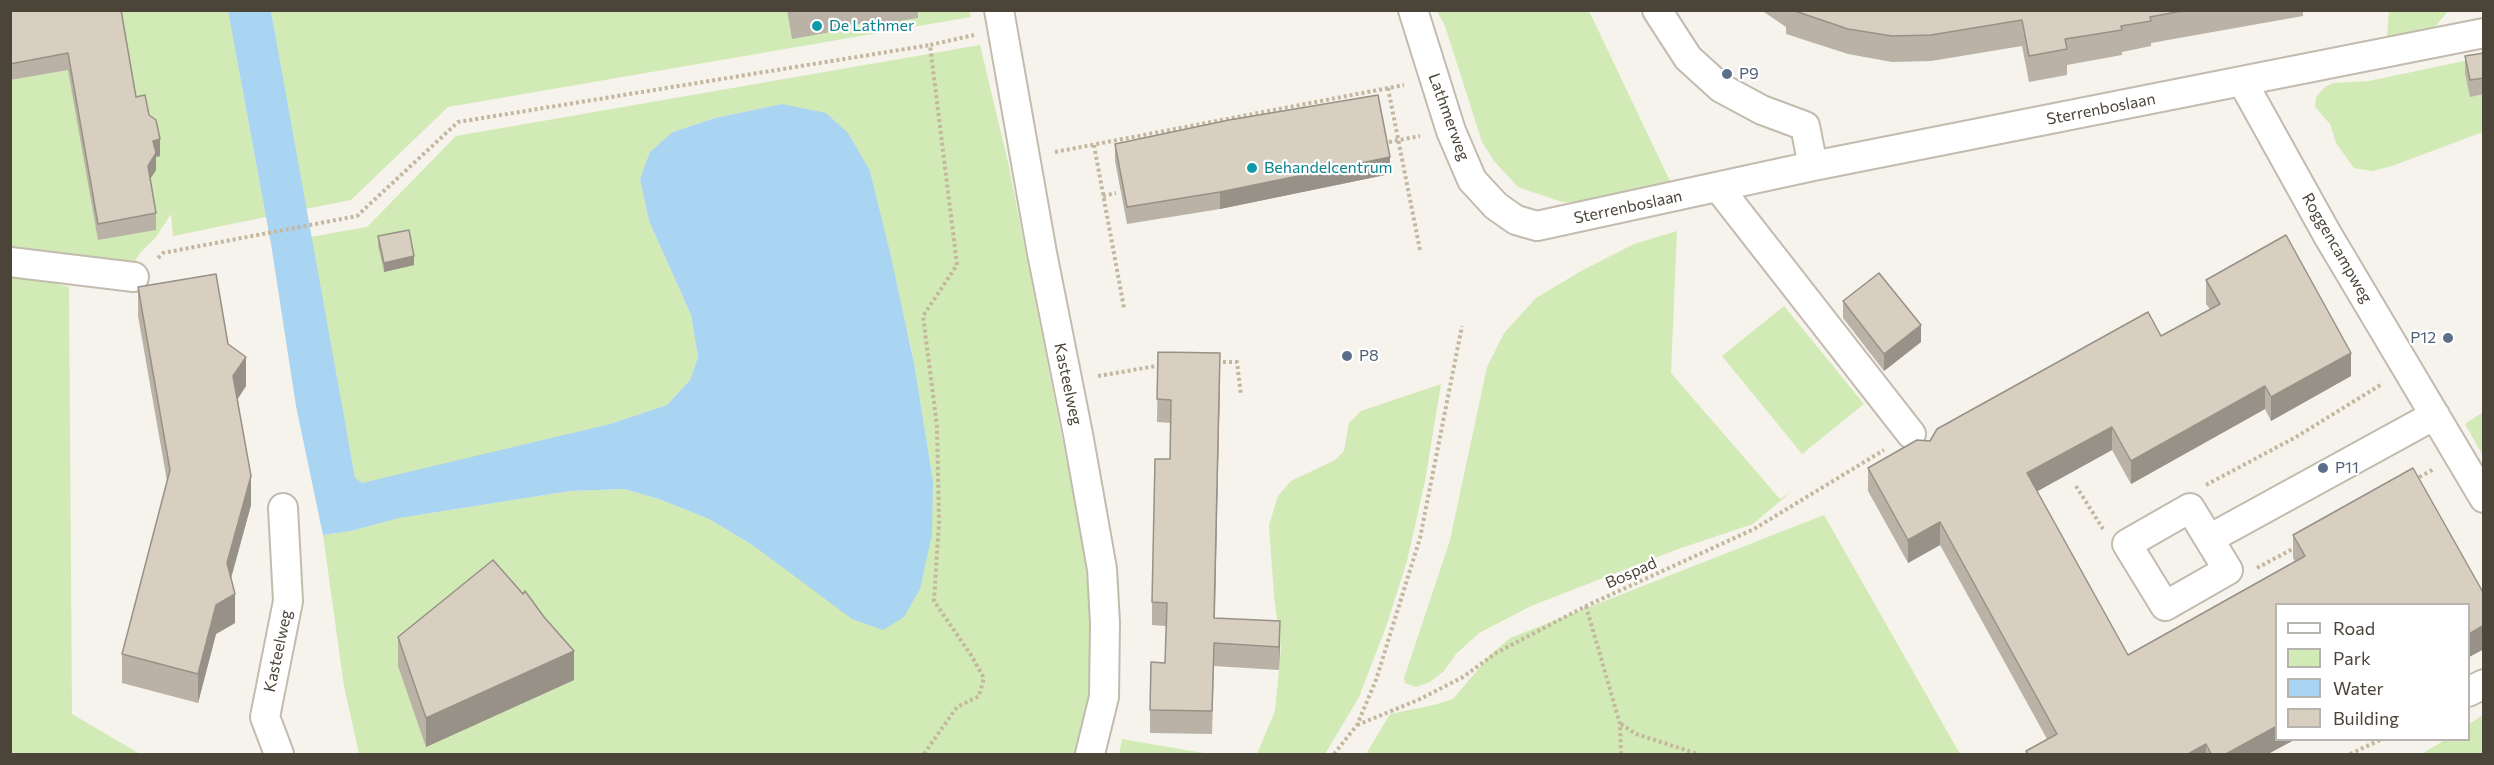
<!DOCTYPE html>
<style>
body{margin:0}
#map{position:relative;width:2494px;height:765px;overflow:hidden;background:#f6f3ec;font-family:Commissioner,sans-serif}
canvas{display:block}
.frame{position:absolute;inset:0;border:12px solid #4b4439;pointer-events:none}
.legend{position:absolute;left:2275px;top:603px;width:195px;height:138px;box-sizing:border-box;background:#fff;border:2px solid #b7b4b0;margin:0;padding:8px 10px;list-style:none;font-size:18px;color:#4b4439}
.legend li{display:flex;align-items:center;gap:12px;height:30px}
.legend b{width:30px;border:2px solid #b7b4b0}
</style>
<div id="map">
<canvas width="2494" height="765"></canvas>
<div class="frame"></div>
<ul class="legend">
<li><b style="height:8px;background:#fff"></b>Road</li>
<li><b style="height:16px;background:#d2eab5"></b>Park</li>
<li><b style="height:16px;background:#a9d4f2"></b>Water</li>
<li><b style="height:16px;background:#d8cfc1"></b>Building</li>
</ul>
</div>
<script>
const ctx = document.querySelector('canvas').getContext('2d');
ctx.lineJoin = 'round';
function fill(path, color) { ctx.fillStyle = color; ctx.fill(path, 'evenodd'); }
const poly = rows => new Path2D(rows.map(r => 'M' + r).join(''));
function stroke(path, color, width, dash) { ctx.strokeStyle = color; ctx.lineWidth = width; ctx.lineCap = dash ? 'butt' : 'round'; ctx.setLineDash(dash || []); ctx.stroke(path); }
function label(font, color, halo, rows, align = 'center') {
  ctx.font = font + ' Commissioner,sans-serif'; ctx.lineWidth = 4.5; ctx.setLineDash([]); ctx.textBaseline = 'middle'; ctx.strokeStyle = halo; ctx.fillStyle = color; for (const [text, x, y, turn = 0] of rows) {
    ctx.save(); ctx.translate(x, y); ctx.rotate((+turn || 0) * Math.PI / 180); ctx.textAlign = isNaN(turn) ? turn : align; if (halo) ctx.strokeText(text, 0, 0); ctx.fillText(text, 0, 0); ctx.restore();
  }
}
fill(poly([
 [969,10,971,17,448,107,351,200,305,209,271,11],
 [10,11,228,11,266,217,173,236,171,214,156,237,140,253,133,264,11,248],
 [1437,11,1589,11,1670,181,1602,201,1578,202,1562,202,1518,187,1494,161,1482,142,1445,26],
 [2389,11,2448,11,2430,33,2387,37],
 [980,45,1008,162,1089,575,1091,643,1087,721,1078,754,420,753,359,754,344,686,323,535,351,531,398,518,570,491,624,489,659,499,709,519,754,546,933,481,912,352,870,171,782,104,715,118,673,132,640,179,649,221,691,315,698,357,690,380,667,405,610,424,394,477,362,483,355,479,310,237,367,227,456,136],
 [2483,57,2483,132,2392,166,2372,171,2354,168,2336,143,2330,124,2315,107,2316,97,2325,87,2333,83,2369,81],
 [1677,231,1671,373,1780,499,1792,491,1753,524,1678,549,1531,606,1479,633,1456,654,1444,671,1430,682,1416,687,1405,683,1404,678,1450,540,1487,367,1504,333,1536,298,1581,271,1634,244],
 [11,276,30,277,69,287,72,714,140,754,11,754],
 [1784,306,1864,404,1802,454,1722,356],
 [1441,384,1425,481,1407,561,1386,627,1359,697,1325,754,1257,754,1275,711,1281,649,1274,596,1269,525,1278,496,1291,481,1335,460,1344,451,1349,423,1361,411],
 [2483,412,2483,456,2465,424],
 [1824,515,1960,754,1366,754,1390,714,1434,705,1453,699,1490,655,1510,638],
 [2483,715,2483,754,2421,754,2445,740,2468,740,2469,724],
 [1122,739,1197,752,1213,754,1119,754]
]), '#d2eab5');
fill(poly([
 [228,11,271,11,355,478,362,483,610,424,667,405,690,380,698,357,691,315,649,221,640,179,650,152,673,132,715,118,782,104,826,113,848,133,870,171,891,257,914,363,933,481,932,534,920,589,904,617,883,630,852,619,754,546,709,519,659,499,624,489,570,491,399,518,351,531,323,535,296,406,271,244]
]), '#a9d4f2');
const minor = poly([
 [999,10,1042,253,1078,434,1102,569,1105,623,1104,697,1090,754],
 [1413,10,1451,131,1472,180,1496,206,1516,220,1537,226,1813,166,2484,33],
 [1657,10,1688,58,1721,88,1762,110,1805,126,1813,166],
 [2242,81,2327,234,2484,498],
 [1718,187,1911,434],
 [10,262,134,277],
 [2209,539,2228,570,2165,606,2127,544,2190,508,2209,539,2435,415],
 [2468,692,2484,684],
 [279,754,265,717,288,601,283,508]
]);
stroke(minor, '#c2bbae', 32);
stroke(poly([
 [1388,88,1420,250],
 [1389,142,1420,136],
 [1094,145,1124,308],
 [1055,152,1404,85],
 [1103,196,1116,193],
 [158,258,163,253,357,216,458,122,930,45],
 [1217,362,1237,362,1241,395],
 [1098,376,1162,365],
 [2414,480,2434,469],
 [2206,485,2296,437,2382,384],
 [2076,486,2103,529],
 [2257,568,2298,546],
 [1586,606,1620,724,1621,754],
 [1621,724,1636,734,1698,754],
 [1357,725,1418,700,1463,677,1496,653,1586,606,1754,529,1884,450],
 [924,754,957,707,979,696,984,678,971,655,934,601,939,522,937,426,923,316,957,265,930,45,974,35],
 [1334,754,1357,725,1376,680,1420,538,1462,326],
 [2350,754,2380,740]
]), '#c4b79f', 4, [3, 3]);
stroke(minor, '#fff', 28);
fill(poly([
 [10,10,136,97,149,115,160,156,156,157,156,170,150,179,156,213,156,230,98,240,68,70,10,80],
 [787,10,918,10,918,18,881,24,880,20,831,29,831,32,792,39],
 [1761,10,2303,10,2303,16,2151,43,2151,46,2122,52,2122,55,2067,65,2067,75,2029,82,2022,46,1931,61,1892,62,1848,54,1786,34,1786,27],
 [2484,53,2484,94,2470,97,2465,73,2465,56],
 [1115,144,1390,174,1220,209,1127,224,1115,161],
 [378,236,414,265,384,272,378,245],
 [2206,280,2351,376,2271,421,2265,409,2131,484,2112,450,2037,491,2128,655,2295,561,2293,558,2293,535,2484,594,2484,649,2469,657,2469,604,2277,604,2294,740,2268,754,2026,754,2026,751,2047,739,1940,545,1908,563,1868,491,1868,468,1930,441,2161,336,2210,309,2206,304],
 [138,287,228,344,246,386,238,399,251,505,231,579,235,623,216,634,198,703,122,683,122,654,167,481,138,316],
 [1843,301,1921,342,1884,371,1843,318],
 [1158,352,1220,376,1215,618,1280,644,1279,670,1214,666,1212,734,1150,733,1150,710,1165,663,1166,626,1152,625,1152,602,1170,459,1171,423,1157,422],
 [398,637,574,680,426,747,398,666]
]), '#bab2a6');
fill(poly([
 [160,139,160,156,156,157,156,170,148,182,148,166,153,141],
 [1390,157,1390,174,1220,209,1220,192],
 [414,256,414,265,384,272,384,263],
 [1921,325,1921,342,1884,371,1884,354],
 [1220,353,1220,376,1214,641,1214,618],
 [2351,353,2351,376,2271,421,2271,397],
 [246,357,246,386,233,405,233,376],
 [2265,386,2265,409,2131,484,2131,461],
 [2112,427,2112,450,2027,497,2027,473],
 [251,476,251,505,227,592,227,563],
 [1940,522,1940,545,1908,563,1908,540],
 [235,594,235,623,216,634,198,703,198,674,216,605],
 [1280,621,1280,644,1279,670,1279,647],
 [2484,625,2484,649,2469,657,2469,634],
 [574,651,574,680,426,747,426,718],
 [2277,726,2277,740,2294,740,2268,754,2226,754],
 [2206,744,2206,754,2188,754]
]), '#979187');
const building = poly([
 [10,10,121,10,136,97,145,95,149,115,156,120,160,139,153,141,156,153,148,166,156,213,98,224,68,53,10,64,10,10],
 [1792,10,2187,10,2150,17,2151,21,2121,26,2122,30,2065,39,2067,49,2029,56,2022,20,1931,35,1892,36,1848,29,1792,10],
 [2484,53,2484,78,2470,80,2465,56,2484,53],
 [1378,95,1390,157,1220,192,1127,207,1115,144,1229,120,1378,95],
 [409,230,414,256,384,263,378,236,409,230],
 [2286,235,2351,353,2271,397,2265,386,2131,461,2112,427,2027,473,2128,655,2305,556,2293,535,2413,468,2484,594,2484,625,2469,634,2469,604,2277,604,2277,726,2226,754,2211,754,2206,744,2188,754,2028,754,2026,751,2057,734,1940,522,1908,540,1868,468,1917,440,1930,441,1937,429,2148,312,2161,336,2220,304,2206,280,2286,235],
 [1879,273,1921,325,1884,354,1843,301,1879,273],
 [216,274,228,344,246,357,233,376,251,476,227,563,235,594,216,605,198,674,122,654,170,470,138,287,216,274],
 [1158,352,1220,353,1214,618,1280,621,1279,647,1214,643,1212,711,1150,710,1151,662,1165,663,1167,603,1152,602,1155,459,1170,459,1171,400,1157,399,1158,352],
 [493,560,523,594,525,591,544,617,574,651,426,718,398,637,493,560]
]);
fill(building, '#d8cfc1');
stroke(building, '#979187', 1.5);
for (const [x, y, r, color] of [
 [817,26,6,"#0f9aa8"],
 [1727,74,6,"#5c6f8a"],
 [1252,168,6,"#0f9aa8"],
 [2448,338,6,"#5c6f8a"],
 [1347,356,6,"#5c6f8a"],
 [2323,468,6,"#5c6f8a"]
]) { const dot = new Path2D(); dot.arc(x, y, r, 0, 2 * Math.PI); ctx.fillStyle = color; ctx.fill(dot); stroke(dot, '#fff', 2); }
label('16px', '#0d838f', '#fff', [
 ["De Lathmer",829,26],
 ["Behandelcentrum",1264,168]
], 'left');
label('16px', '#4e5e75', '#fff', [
 ["P9",1739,74],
 ["P12",2436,338,"right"],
 ["P8",1359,356],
 ["P11",2335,468]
], 'left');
label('16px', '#4b4439', '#fff', [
 ["Sterrenboslaan",2101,109,-11],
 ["Lathmerweg",1449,117,70],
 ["Sterrenboslaan",1628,207,-12],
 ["Roggencampweg",2337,248,60],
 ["Kasteelweg",1068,384,78],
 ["Bospad",1631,573,-24],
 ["Kasteelweg",278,651,-78]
]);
</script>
